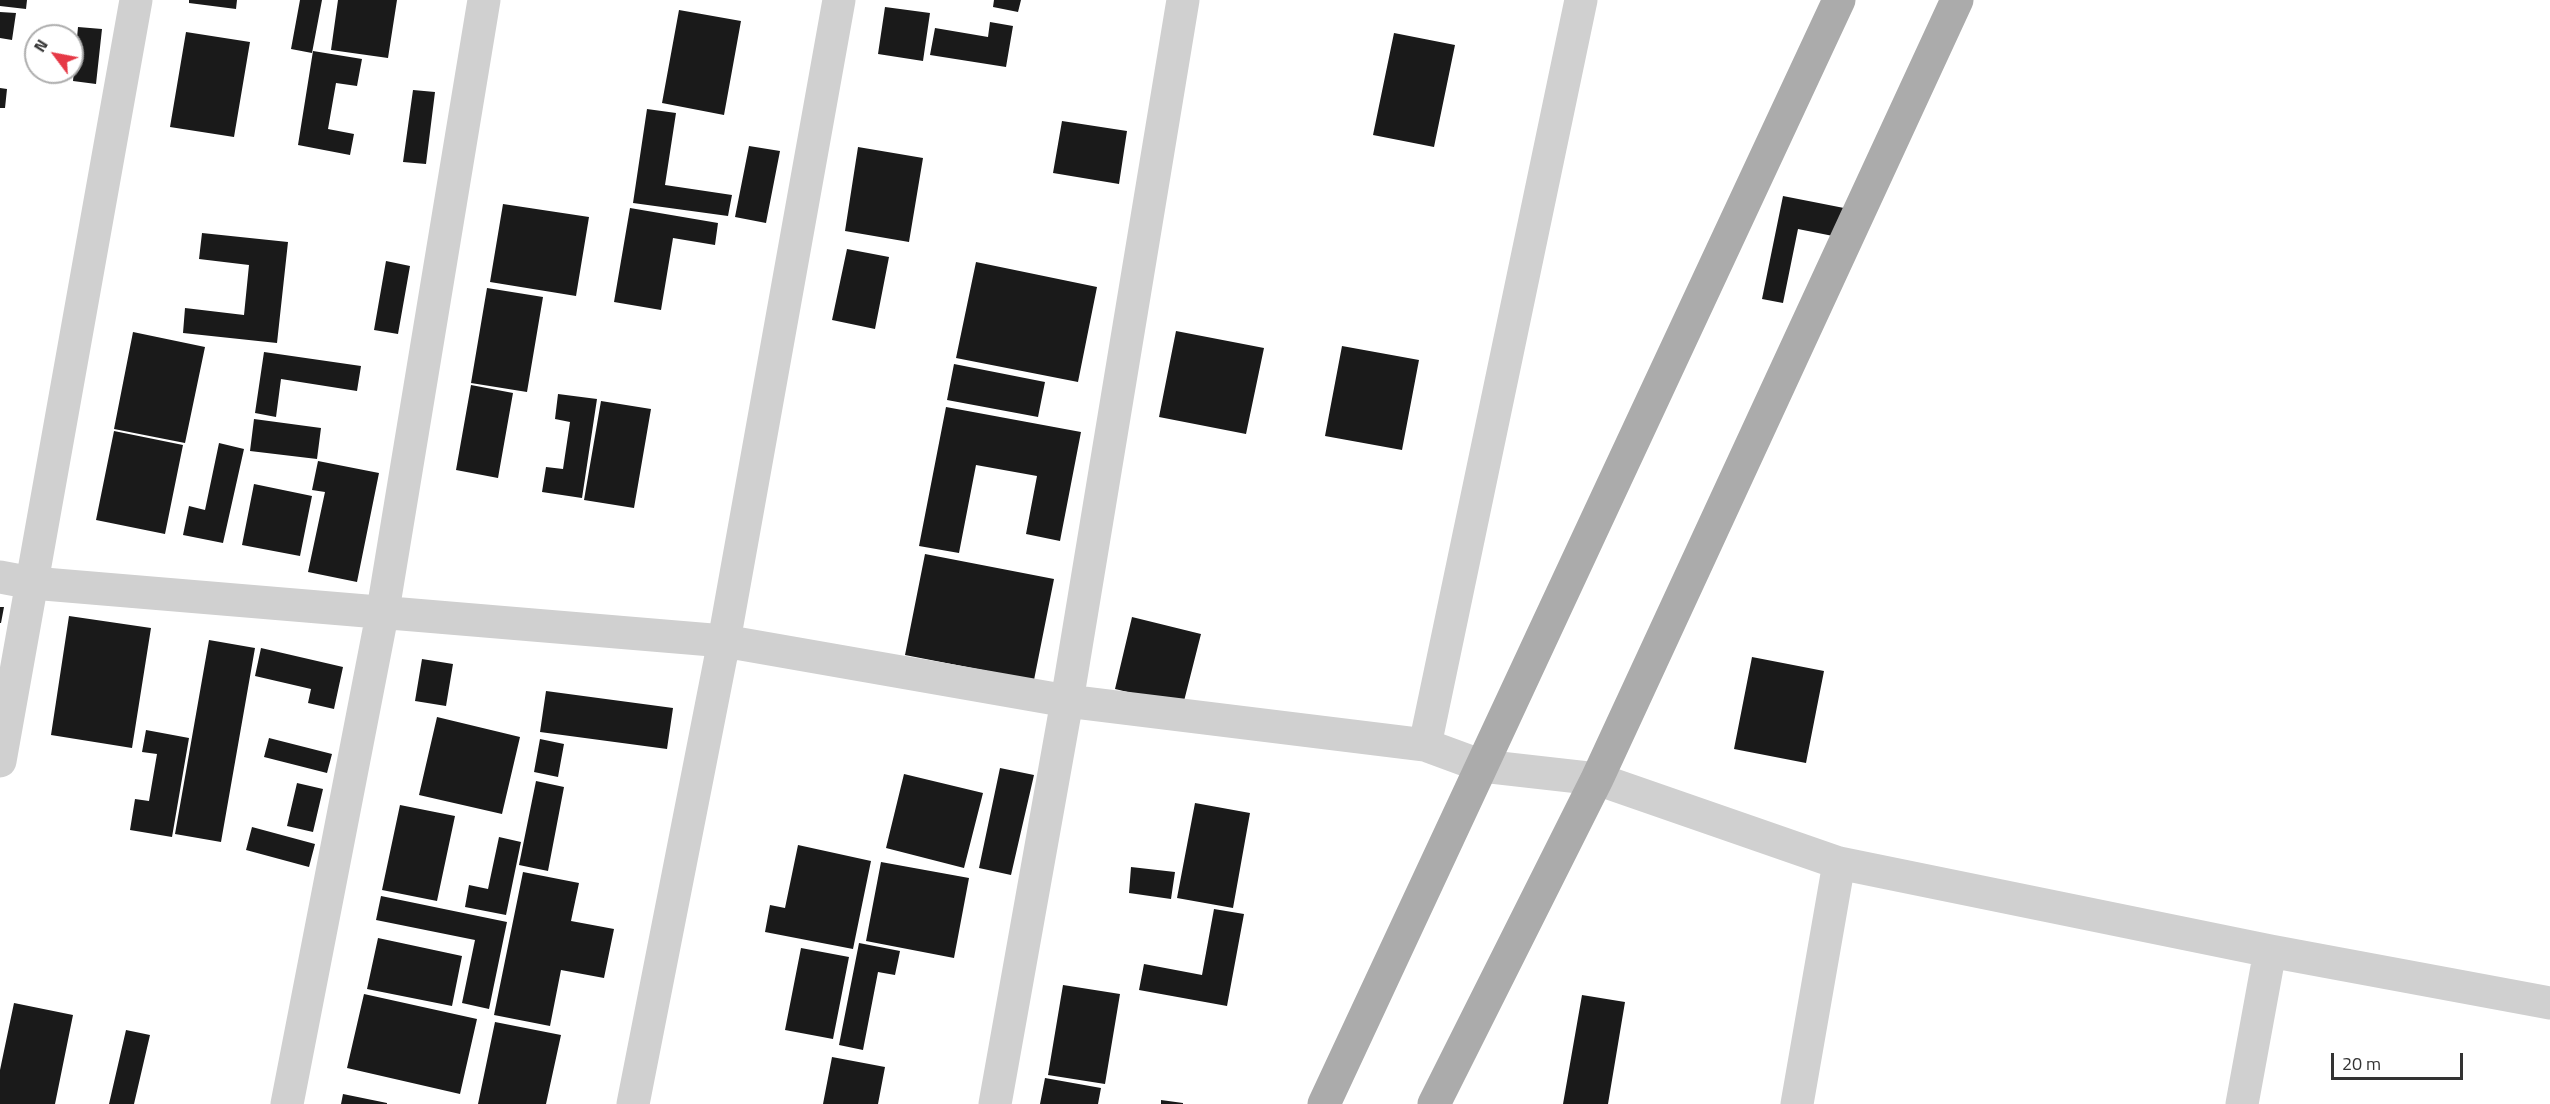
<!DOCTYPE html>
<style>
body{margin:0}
#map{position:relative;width:2550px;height:1104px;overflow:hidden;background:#fff;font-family:"Titillium Web",sans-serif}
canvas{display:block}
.north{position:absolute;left:24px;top:24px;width:60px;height:60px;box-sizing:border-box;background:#fff;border:2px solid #adadad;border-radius:50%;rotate:302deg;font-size:16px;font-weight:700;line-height:24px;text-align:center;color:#333}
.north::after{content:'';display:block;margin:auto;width:21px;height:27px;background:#e63946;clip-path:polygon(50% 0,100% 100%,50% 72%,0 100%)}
.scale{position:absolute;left:2331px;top:1053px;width:132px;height:27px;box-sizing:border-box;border:3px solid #333;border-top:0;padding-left:8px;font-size:18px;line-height:21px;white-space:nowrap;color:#333;-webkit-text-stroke:4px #fff;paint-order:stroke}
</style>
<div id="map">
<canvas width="2550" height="1104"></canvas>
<div class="north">N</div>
<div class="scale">20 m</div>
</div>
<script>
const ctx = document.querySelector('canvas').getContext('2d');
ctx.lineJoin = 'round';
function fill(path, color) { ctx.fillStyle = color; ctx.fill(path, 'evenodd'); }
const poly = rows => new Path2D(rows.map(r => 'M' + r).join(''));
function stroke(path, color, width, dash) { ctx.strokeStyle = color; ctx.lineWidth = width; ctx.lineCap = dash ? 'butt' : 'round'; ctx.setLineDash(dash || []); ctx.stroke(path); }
fill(poly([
 [0,0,27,0,26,9,0,6],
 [189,0,237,0,236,9,189,3],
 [300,0,322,0,312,53,291,49],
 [338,0,397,0,388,58,331,50],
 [994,0,1021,0,1018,12,993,7],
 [885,7,930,13,923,61,878,54],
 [679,10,741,21,724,115,662,103],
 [0,12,16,13,12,40,0,38],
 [990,22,1013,26,1006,67,930,55,935,28,988,37],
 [78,27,102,29,96,84,73,81],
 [186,32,250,42,234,137,170,127],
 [1394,33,1455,45,1434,147,1373,135],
 [313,51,362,59,357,86,336,83,328,129,354,134,350,155,298,145],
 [0,88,7,89,5,108,0,108],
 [413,90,435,92,426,164,403,162],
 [647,109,676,113,665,185,732,195,728,216,633,203],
 [1062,121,1127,131,1119,184,1053,173],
 [749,146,780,151,766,223,735,217],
 [858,147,923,158,909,242,845,231],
 [1783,196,1844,208,1838,237,1798,229,1783,303,1762,299],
 [503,204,589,217,576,296,490,282],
 [630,208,718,223,715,245,673,238,661,310,614,302],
 [202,233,288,242,277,343,183,333,185,308,244,315,249,265,199,259],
 [847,249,889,257,875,329,832,320],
 [386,261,410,266,398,334,374,330],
 [976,262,1097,287,1078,382,956,358],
 [487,288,543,297,527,392,471,383],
 [1176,331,1264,348,1246,434,1159,417],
 [133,332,205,347,185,443,114,429],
 [1342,346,1419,360,1402,450,1325,436],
 [264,352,361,366,357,391,281,379,276,417,255,413],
 [954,364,1045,382,1038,417,947,400],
 [471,385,513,393,498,478,456,470],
 [558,394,597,399,582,498,542,492,546,467,563,469,570,422,555,419],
 [601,401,651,409,634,508,584,500],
 [946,407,1081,432,1060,541,1026,534,1037,476,976,465,959,553,919,546],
 [254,419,321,428,317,459,250,451],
 [114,431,183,445,165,534,96,520],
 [219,443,244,449,223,543,183,535,189,506,205,510],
 [318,461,379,473,357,582,308,572,325,492,312,490],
 [254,484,312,496,300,556,242,545],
 [925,554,1054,579,1034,680,905,655],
 [0,607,4,607,1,623,0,623],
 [69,616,151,628,132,748,51,735],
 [1132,617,1201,634,1183,705,1115,689],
 [209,640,255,648,221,842,175,834],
 [261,648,343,667,334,709,308,703,311,689,255,676],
 [1752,657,1824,671,1806,763,1734,749],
 [422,659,453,664,446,706,415,701],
 [546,691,673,708,667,749,540,732],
 [437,717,520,737,502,814,419,795],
 [146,730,189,738,172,837,130,830,135,799,149,801,157,754,142,752],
 [269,738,332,754,327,773,264,757],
 [540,739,564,744,558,777,534,772],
 [1000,768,1034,775,1011,875,979,868],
 [904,774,983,793,964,868,886,848],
 [536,781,564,787,548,871,519,865],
 [297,783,323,789,313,832,287,826],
 [1195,803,1250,813,1233,908,1177,898],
 [400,805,455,816,437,901,382,890],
 [252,827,315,844,309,867,246,850],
 [499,837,521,842,506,915,465,907,469,885,488,889],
 [798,845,871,861,853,949,765,932,770,905,785,908],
 [881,862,969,878,954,958,866,941],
 [1131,867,1175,872,1171,899,1129,893],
 [523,872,579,883,571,921,614,929,604,978,561,970,550,1026,494,1015],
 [381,896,507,922,489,1009,462,1003,475,940,376,920],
 [1214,909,1244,914,1227,1006,1139,990,1144,964,1202,975],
 [378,938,462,956,452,1006,367,989],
 [859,943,900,951,895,975,878,972,863,1050,839,1045],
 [801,948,849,957,833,1039,785,1030],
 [1063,985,1120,994,1105,1084,1048,1075],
 [364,994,477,1019,460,1094,347,1068],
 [1582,995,1625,1002,1608,1104,1563,1104],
 [14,1003,73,1015,55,1104,0,1104,0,1070],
 [495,1022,561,1035,546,1104,478,1104],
 [126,1030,150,1035,134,1104,109,1104],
 [832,1057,885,1067,878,1104,823,1104],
 [1045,1078,1101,1088,1098,1104,1040,1104],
 [343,1094,387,1103,387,1104,341,1104],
 [1161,1100,1183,1103,1183,1104,1161,1104]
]), '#1a1a1a');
stroke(poly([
 [0,577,32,583,724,641,1067,701,1425,745,1482,766,1597,779,1839,863,2270,951,2550,1003],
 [1425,745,1581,0],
 [0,761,136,0],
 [287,1104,383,610,484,0],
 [633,1104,724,641,839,0],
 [995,1104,1067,701,1183,0],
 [1797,1104,1839,863],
 [2242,1104,2270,951]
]), '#d0d0d0', 33);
stroke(poly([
 [1324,1104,1839,0],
 [1434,1104,1597,779,1957,0]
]), '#ababab', 33);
</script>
